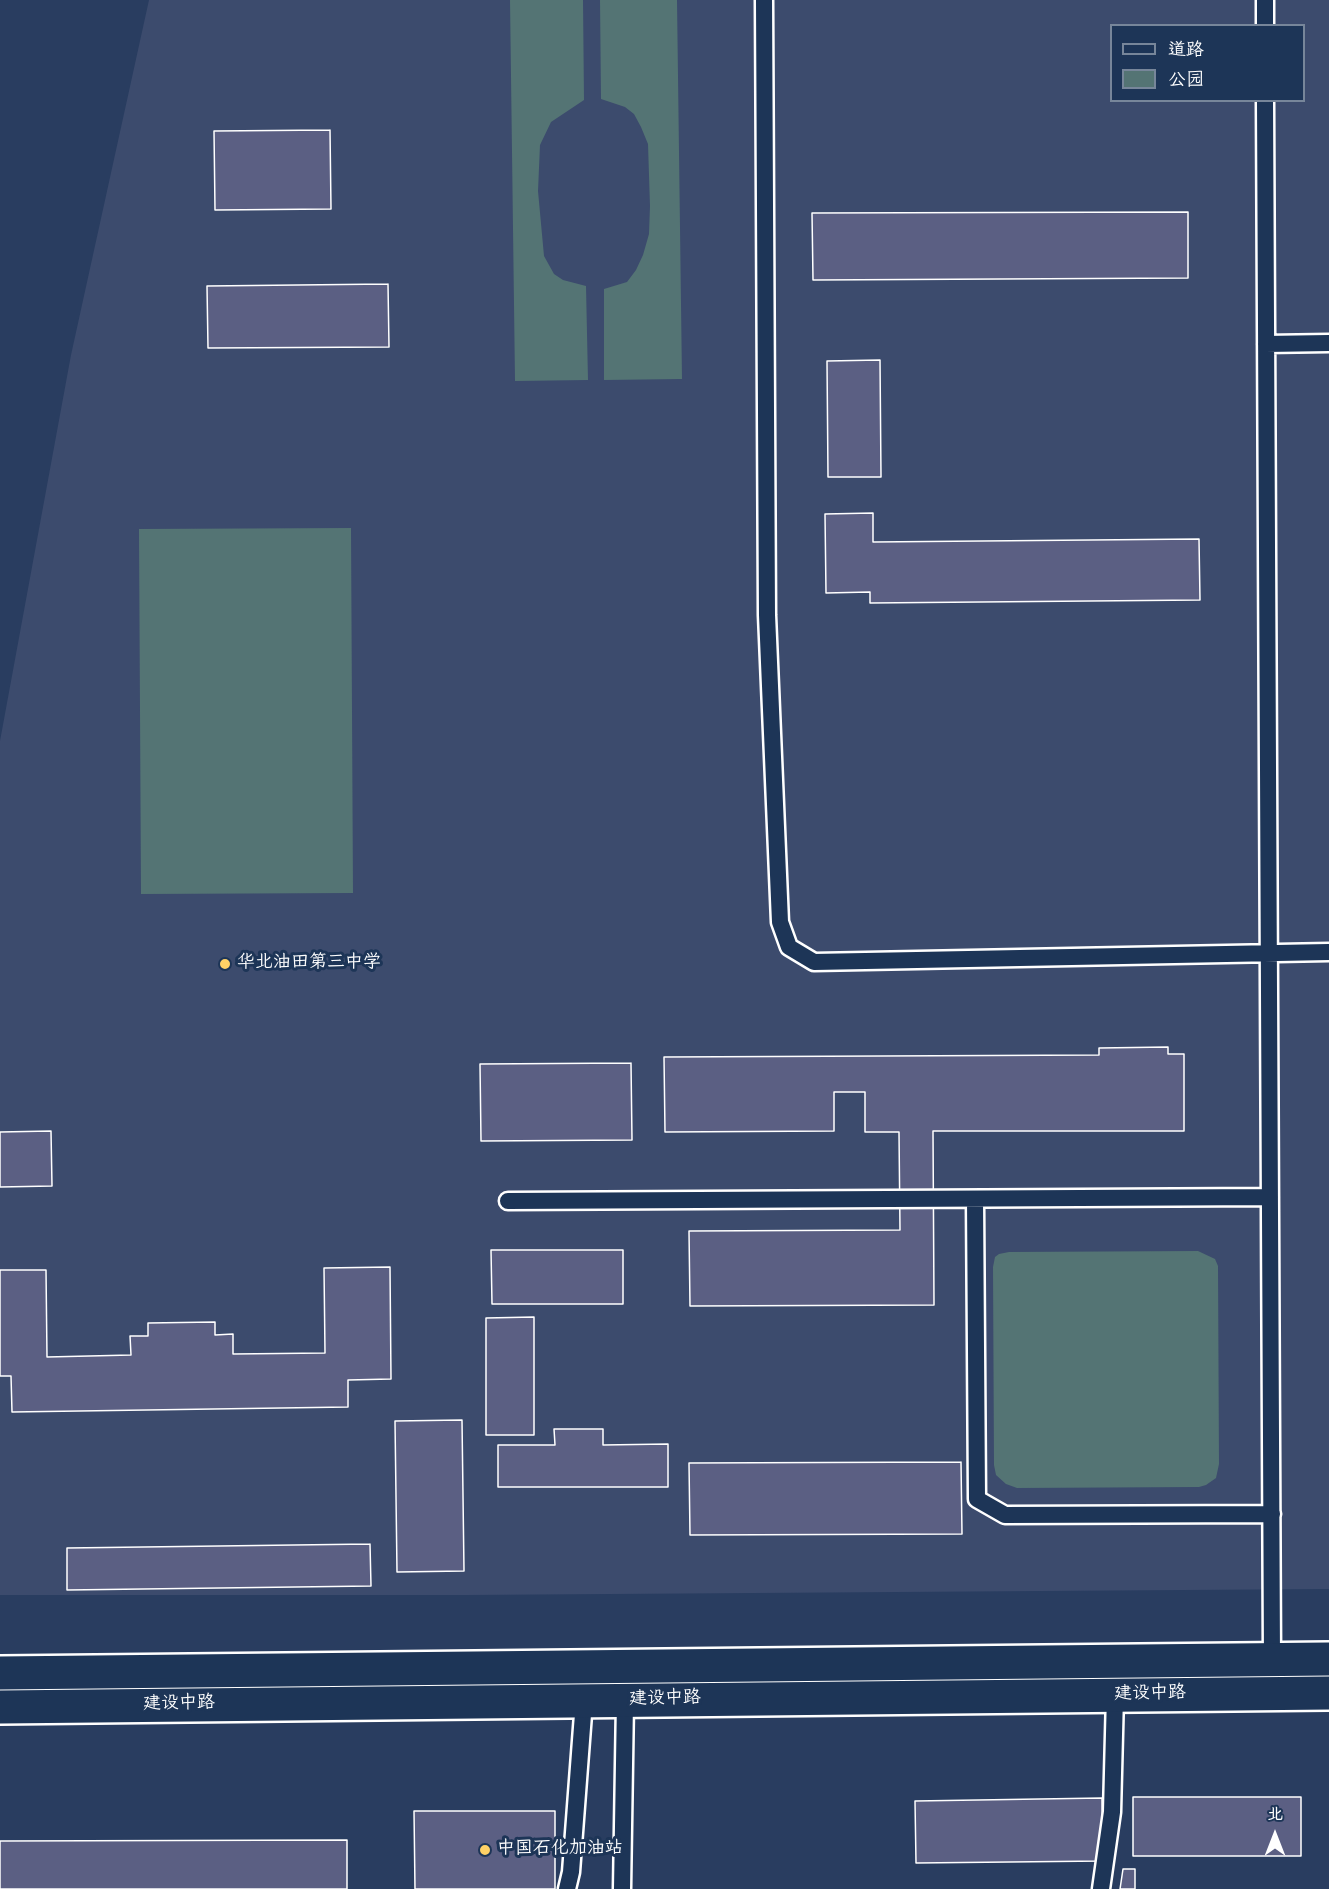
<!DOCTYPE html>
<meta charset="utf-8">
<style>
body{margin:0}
#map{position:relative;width:1329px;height:1889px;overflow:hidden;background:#293d60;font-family:"Gochi Hand","LXGW WenKai TC",sans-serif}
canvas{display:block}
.legend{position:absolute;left:1110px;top:24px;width:195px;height:78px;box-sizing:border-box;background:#1d3557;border:2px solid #77869a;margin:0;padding:8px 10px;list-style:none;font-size:18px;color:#fff}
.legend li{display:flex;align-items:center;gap:12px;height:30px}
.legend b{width:30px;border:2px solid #77869a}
.north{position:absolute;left:1245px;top:1805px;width:60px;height:60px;-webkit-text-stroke:4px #1d3557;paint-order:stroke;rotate:0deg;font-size:16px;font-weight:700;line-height:24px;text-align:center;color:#fff}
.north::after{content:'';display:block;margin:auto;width:21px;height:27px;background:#fff;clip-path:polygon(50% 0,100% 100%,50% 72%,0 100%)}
</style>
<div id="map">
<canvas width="1329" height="1889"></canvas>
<ul class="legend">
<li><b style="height:8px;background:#1d3557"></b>道路</li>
<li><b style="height:16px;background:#547474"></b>公园</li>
</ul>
<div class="north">北</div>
</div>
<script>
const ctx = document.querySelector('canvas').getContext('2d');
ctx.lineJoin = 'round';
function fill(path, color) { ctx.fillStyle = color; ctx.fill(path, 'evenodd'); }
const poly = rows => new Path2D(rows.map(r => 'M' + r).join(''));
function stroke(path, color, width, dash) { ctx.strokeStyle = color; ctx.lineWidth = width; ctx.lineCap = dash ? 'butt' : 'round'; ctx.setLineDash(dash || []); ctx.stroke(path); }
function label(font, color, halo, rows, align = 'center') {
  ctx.font = font + ' "Gochi Hand","LXGW WenKai TC",sans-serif'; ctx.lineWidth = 6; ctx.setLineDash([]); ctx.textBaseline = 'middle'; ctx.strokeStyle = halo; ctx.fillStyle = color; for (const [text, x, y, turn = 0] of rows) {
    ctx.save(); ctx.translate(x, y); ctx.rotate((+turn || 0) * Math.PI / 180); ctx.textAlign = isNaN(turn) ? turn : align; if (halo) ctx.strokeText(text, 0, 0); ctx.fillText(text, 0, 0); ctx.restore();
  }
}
fill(poly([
 [149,0,1329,0,1329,1589,468,1595,0,1595,0,741,71,355],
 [1112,26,1304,26,1304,100,1112,100]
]), '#3c4b6d');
fill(poly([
 [510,0,583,0,584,100,551,122,540,145,538,191,544,256,554,274,563,280,586,286,588,380,515,381],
 [600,0,677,0,682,379,604,380,604,289,627,282,636,270,643,255,649,234,650,206,648,144,641,127,634,114,625,107,601,99],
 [351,528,353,893,141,894,139,529],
 [1198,1251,1215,1259,1218,1266,1219,1464,1216,1478,1206,1485,1199,1487,1017,1488,1006,1484,996,1475,994,1465,993,1267,995,1257,999,1254,1009,1252]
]), '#547474');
const building = poly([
 [330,130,331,209,215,210,214,131,330,130],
 [1188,212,1188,278,813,280,812,213,1188,212],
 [388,284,389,347,208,348,207,286,388,284],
 [880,360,881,477,828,477,827,361,880,360],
 [873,513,873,542,1199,539,1200,600,870,603,870,592,826,593,825,514,873,513],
 [1168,1047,1168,1054,1184,1054,1184,1131,933,1131,934,1305,690,1306,689,1231,900,1230,899,1132,865,1132,865,1092,834,1092,834,1131,665,1132,664,1057,1099,1055,1099,1048,1168,1047],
 [631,1063,632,1140,481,1141,480,1064,631,1063],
 [51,1131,52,1186,0,1187,0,1132,51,1131],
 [491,1250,623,1250,623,1304,492,1304,491,1250],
 [390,1267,391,1379,348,1380,348,1407,12,1412,11,1376,0,1376,0,1270,46,1270,47,1357,131,1355,130,1336,148,1336,148,1323,215,1322,215,1335,233,1334,233,1354,325,1353,324,1268,390,1267],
 [534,1317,534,1435,486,1435,486,1318,534,1317],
 [462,1420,464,1571,397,1572,395,1421,462,1420],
 [554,1429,603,1429,603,1445,668,1444,668,1487,498,1487,498,1445,555,1445,554,1429],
 [961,1462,962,1534,690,1535,689,1463,961,1462],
 [370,1544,371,1586,67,1590,67,1548,370,1544],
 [1133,1797,1301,1797,1301,1856,1133,1856,1133,1797],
 [1102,1798,1103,1861,916,1863,915,1801,1102,1798],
 [414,1811,555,1811,555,1889,415,1889,414,1811],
 [347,1840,347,1889,0,1889,0,1841,347,1840],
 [1123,1869,1135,1869,1135,1889,1120,1889,1123,1869]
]);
fill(building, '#5b5f83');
stroke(building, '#fff', 1.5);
const lane = poly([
 [764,0,767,615,780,922,789,947,814,962,1329,952],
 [1265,0,1265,26],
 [1265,100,1272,1659],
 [1266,344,1329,343],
 [975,1199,977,1499,1005,1515,1272,1514],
 [508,1201,1270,1197],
 [567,1889,571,1872,584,1701],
 [622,1889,625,1701],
 [1101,1889,1112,1812,1115,1695]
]);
const primary = poly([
 [0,1673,1329,1659],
 [0,1707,1329,1693]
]);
stroke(lane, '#fff', 21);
stroke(primary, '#fff', 38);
stroke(lane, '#1d3557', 16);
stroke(primary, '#1d3557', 33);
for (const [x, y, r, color] of [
 [225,964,6,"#ffd166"],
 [485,1850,6,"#ffd166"]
]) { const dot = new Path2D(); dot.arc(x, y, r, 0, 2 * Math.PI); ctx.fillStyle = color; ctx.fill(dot); stroke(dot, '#1d3557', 2); }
label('18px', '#fff', '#1d3557', [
 ["华北油田第三中学",237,964],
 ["中国石化加油站",497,1850]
], 'left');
label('18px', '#fff', '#1d3557', [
 ["建设中路",1150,1695,-1],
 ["建设中路",665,1700,-1],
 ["建设中路",179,1705,-1]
]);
</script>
